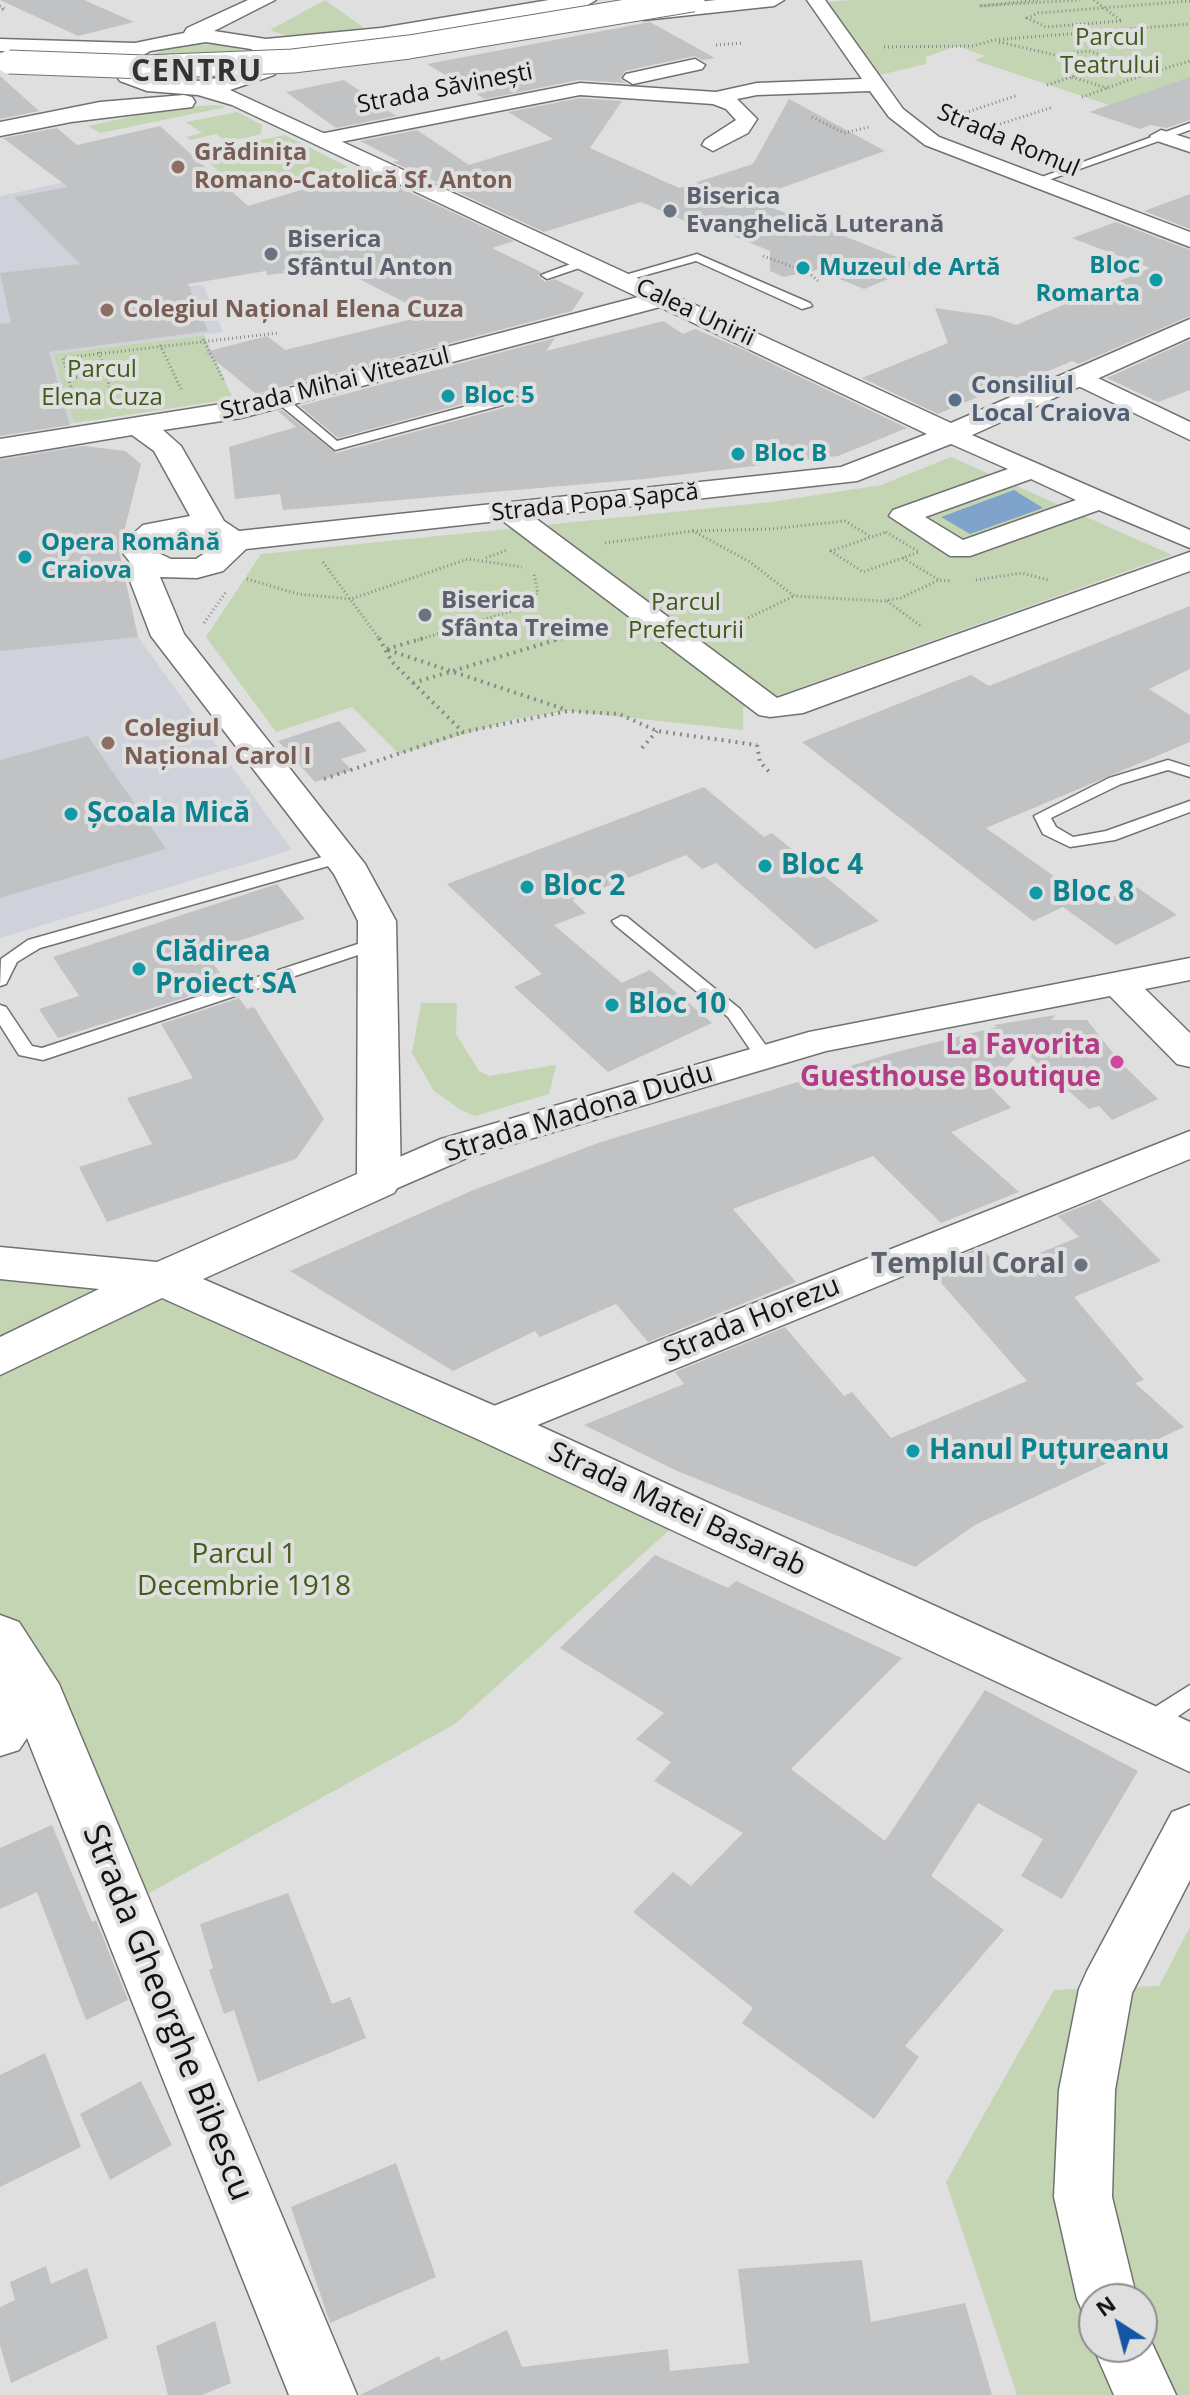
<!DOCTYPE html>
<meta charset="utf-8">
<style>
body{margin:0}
#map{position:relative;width:1190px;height:2395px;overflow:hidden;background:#dfdfe0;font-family:"Open Sans",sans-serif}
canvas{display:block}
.north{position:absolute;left:1078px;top:2283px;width:80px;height:80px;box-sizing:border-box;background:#dfdfe0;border:2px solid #8d8d8e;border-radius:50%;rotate:324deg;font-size:22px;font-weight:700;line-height:32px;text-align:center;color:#121213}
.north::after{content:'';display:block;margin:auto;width:28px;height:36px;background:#1356a6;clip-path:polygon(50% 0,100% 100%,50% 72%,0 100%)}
</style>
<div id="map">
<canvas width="1190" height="2395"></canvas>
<div class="north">N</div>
</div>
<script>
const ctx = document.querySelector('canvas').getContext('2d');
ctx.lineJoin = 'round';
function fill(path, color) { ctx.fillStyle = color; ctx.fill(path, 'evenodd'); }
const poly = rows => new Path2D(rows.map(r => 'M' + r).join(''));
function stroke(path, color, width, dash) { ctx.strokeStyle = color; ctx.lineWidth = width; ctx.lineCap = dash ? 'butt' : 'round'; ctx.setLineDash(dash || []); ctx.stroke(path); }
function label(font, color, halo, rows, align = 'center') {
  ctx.font = font + ' "Open Sans",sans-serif'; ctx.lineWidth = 8; ctx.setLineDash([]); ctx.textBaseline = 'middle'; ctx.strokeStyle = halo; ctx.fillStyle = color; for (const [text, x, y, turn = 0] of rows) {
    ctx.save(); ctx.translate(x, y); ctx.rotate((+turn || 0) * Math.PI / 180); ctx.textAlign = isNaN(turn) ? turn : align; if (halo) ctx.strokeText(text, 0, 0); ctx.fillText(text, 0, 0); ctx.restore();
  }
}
fill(poly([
 [94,176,182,287,203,285,223,332,53,354,74,423,0,434,0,196],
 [69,445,125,451,137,462,139,471,119,550,138,637,292,850,0,938,0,457]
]), '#cfd2da');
fill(poly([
 [325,0,364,28,287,36,270,30],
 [851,0,1190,0,1190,80,1112,106,974,60,985,56,957,46,926,57,926,64,871,77,819,3],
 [194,44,227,45,249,53,234,74,200,80,164,78,145,61,162,50],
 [216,105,226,107,100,133,88,126,171,108],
 [237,112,262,125,261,134,228,142,216,134,191,140,186,137,202,133,186,122],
 [285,135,348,167,302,180,291,177,238,188,197,153],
 [204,335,233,399,74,423,53,354],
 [951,457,1172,555,743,708,743,730,568,711,515,719,399,754,352,707,276,732,206,637,261,554,771,502,881,485],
 [421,1003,457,1003,456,1034,479,1071,489,1076,556,1065,549,1094,475,1116,461,1110,434,1091,412,1053],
 [0,1263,161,1279,687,1514,455,1724,124,1907,0,1628],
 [1190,1927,1190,2395,1017,2395,946,2182,1054,1990,1159,1986],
 [1094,2299,1142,2299,1142,2347,1094,2347]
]), '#c3d5b2');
fill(poly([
 [1014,490,1043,508,970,534,941,517]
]), '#80a3cb');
fill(poly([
 [0,0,84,0,134,22,78,36],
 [650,22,715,58,703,60,694,56,625,71,620,79,626,83,579,80,485,99,427,64],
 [0,76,39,111,0,119],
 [1190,77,1190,120,1166,128,1150,125,1140,129,1089,112],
 [344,80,396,116,336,128,286,92],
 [580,98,622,101,590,148,679,188,753,164,789,99,885,151,750,199,920,266,864,289,817,270,784,277,770,271,770,251,692,219,685,221,641,202,544,232,393,162,399,161,360,141,417,130,469,165,553,139,508,112],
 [160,126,248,206,364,171,514,241,492,248,541,272,538,276,545,282,555,279,584,293,572,311,256,394,205,352,267,336,285,350,429,315,336,267,267,275,266,271,188,284,208,331,49,352,70,425,0,436,0,324,11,323,0,273,80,264,14,197,68,187,3,138,57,128,77,145],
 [1190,194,1190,229,1144,211],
 [1116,222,1190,250,1190,316,1079,364,1072,361,1035,377,1029,375,938,414,862,378,948,343,935,308,991,316,1016,325,1150,268,1072,238],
 [663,321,683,334,695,329,744,350,907,428,838,456,644,479,283,510,280,494,235,499,229,447,296,427,278,411,282,410,336,453,518,404,521,397,511,391,338,438,300,406,555,338,546,351],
 [1190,340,1190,390,1158,402,1107,378],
 [85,446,125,451,141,464,119,551,138,637,0,651,0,460],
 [1190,606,1190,669,1149,689,1190,715,1190,742,986,828,1082,896,1097,889,1110,898,1135,886,1177,915,1116,945,1063,907,1033,921,802,742,971,675,989,686],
 [339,721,367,751,341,759,352,770,315,782,278,741],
 [88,736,166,849,0,898,0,760],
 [704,787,764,837,772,833,879,921,815,949,716,863,702,869,686,855,572,900,586,913,554,925,622,983,650,970,712,1023,608,1072,514,987,542,974,447,884],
 [277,884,305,919,205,952,228,984,58,1038,39,1009,79,996,53,957],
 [239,998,247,1009,254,1007,324,1119,296,1159,107,1222,79,1167,152,1144,127,1098,193,1078,161,1024],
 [1056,1015,1051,1020,1087,1020,1120,1062,1158,1099,1112,1120,1099,1106,1089,1109,1023,1050,989,1085,1011,1108,951,1132,1019,1192,941,1223,873,1156,733,1209,796,1282,648,1342,616,1304,540,1337,535,1331,453,1371,290,1271,471,1191,598,1143,896,1052,997,1027,994,1025],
 [1100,1199,1161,1261,1074,1297,1144,1380,1135,1383,1184,1427,975,1525,915,1567,675,1470,584,1425,684,1384,675,1372,785,1327,844,1396,852,1392,891,1438,1027,1381,929,1269,981,1247,1000,1269,1079,1237,1058,1216],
 [655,1555,728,1588,736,1581,902,1658,791,1769,885,1841,985,1690,1138,1771,1062,1899,1021,1876,1043,1839,978,1803,931,1876,1004,1930,905,2046,919,2057,874,2119,742,2023,753,2008,633,1912,673,1872,691,1886,743,1833,654,1781,671,1762,636,1739,664,1713,560,1648],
 [52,1825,92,1922,96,1920,128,2000,86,2020,37,1892,0,1909,0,1848],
 [288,1893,332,2004,350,1997,366,2038,258,2082,234,2010,224,2014,209,1970,213,1968,200,1924],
 [45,2053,81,2147,0,2187,0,2075],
 [141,2081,172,2145,110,2180,80,2114],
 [396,2163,436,2277,330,2323,291,2207],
 [862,2260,871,2322,965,2303,992,2395,360,2395,439,2356,441,2361,507,2330,522,2367,668,2349,670,2371,749,2363,738,2269],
 [46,2266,51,2284,87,2268,108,2338,11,2383,0,2345,0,2307,15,2300,10,2282],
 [215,2321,231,2383,202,2395,168,2395,156,2346]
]), '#c1c2c3');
const lane = poly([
 [1190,123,1190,130,1037,184,1028,182,1190,123],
 [697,254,810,303,812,306,802,309,696,261,621,282,615,278,697,254],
 [587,258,593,262,591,264,547,279,541,275,587,258],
 [512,394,518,398,517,401,335,450,274,400,285,397,337,441,512,394],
 [1168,760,1190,767,1190,777,1168,770,1121,784,1051,818,1056,827,1073,837,1106,831,1190,801,1190,812,1115,840,1070,847,1043,834,1034,816,1109,778,1168,760],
 [340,852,348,857,346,861,40,948,17,962,6,984,0,986,1,959,28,940,340,852],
 [621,916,627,917,740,1009,774,1057,772,1061,758,1061,728,1017,615,925,612,921,621,916],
 [379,937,388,942,385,946,43,1060,19,1055,0,1025,0,1005,6,1007,32,1046,42,1048,379,937],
 [1190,1685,1190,1708,1154,1733,1145,1737,1136,1733,1133,1726,1136,1719,1190,1685]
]);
const street = poly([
 [807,0,825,0,903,109,939,137,1190,232,1190,247,925,145,889,117,870,91,757,95,737,99,757,119,748,133,713,151,702,145,705,140,736,120,726,109,713,104,580,95,320,146,309,140,320,134,580,83,716,92,757,83,862,79,807,0],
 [695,59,705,65,702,69,633,84,623,78,626,74,695,59],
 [1161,130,1190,139,1190,152,1154,140,1150,136,1161,130],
 [1079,369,1190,422,1190,440,1070,382,1066,377,1070,372,1079,369],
 [951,426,1190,530,1190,548,1099,510,970,556,950,556,889,516,893,510,1008,469,942,440,938,434,942,428,951,426],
 [1031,479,1076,500,963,540,925,517,1031,479],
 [509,504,519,506,777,698,1190,552,1190,571,803,713,770,717,759,715,499,518,495,512,499,506,509,504],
 [1190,958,1190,980,1145,989,1190,1033,1190,1067,1177,1064,1110,996,826,1051,469,1157,379,1196,365,1192,359,1182,365,1172,441,1139,809,1032,1190,958],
 [1190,1131,1190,1159,508,1437,492,1442,476,1437,470,1425,476,1413,1190,1131],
 [1190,1805,1190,1880,1132,1993,1115,2090,1112,2197,1137,2299,1094,2299,1094,2323,1086,2320,1077,2299,1054,2197,1059,2090,1079,1989,1087,1971,1172,1812,1190,1805],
 [1142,2325,1144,2326,1176,2395,1114,2395,1093,2347,1094,2344,1094,2347,1142,2347,1142,2325]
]);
const secondary = poly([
 [248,0,275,0,214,31,266,39,381,28,549,0,596,0,586,6,381,40,281,51,284,63,274,75,230,90,951,423,1190,319,1190,337,961,440,857,481,246,549,223,571,197,578,160,577,184,634,365,864,396,921,401,1182,394,1193,203,1279,509,1412,1190,1722,1190,1772,475,1438,162,1298,0,1375,0,1337,99,1289,0,1279,0,1247,157,1262,357,1174,358,921,334,874,151,636,127,573,130,562,122,552,125,541,143,525,190,516,154,451,132,435,0,457,0,439,240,401,638,297,232,105,198,95,147,91,120,81,110,67,115,55,0,51,0,39,135,43,184,33,187,28,248,0],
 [206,42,251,49,261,55,262,62,236,75,200,81,151,78,132,67,134,61,150,51,206,42],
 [660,307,927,434,841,467,239,531,224,521,181,446,163,430,241,418,660,307],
 [183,533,211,538,215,546,196,559,171,559,154,551,165,539,183,533],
 [716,0,784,0,774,6,644,20,634,14,644,8,716,0],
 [184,95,192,97,195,102,192,107,71,122,0,136,0,122,100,102,184,95],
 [0,1615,19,1622,59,1684,357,2395,289,2395,27,1738,19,1750,0,1756,0,1615]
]);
stroke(lane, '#717172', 3);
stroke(street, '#717172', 3);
stroke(secondary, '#717172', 3);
stroke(poly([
 [1038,0,979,6,1080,0],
 [1094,0,1120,20],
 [0,6,5,9,0,10],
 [1121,21,1046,27,1027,18,1038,13,1190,1],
 [999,42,1055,55,1089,51,1153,72,1190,61],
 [716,45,743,43],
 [884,47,973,46,994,40,1190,24],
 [1072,77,1107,88],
 [1047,85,1119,61],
 [1082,97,1152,72],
 [812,117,844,133,869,127],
 [950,118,1018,95],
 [985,129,1053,107],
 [763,256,809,273,818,281],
 [203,339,224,381],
 [160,345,182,391],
 [99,352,113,398],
 [68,378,105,374],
 [76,406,63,358,278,333],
 [693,531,770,529,845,521,870,536],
 [886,532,919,552,863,572,831,551,886,532],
 [605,543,693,531,750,562,794,596,882,601,901,598,939,580,950,581],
 [486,558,507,550],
 [903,558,939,580],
 [323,562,380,640],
 [247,579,298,594,351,599,468,559,522,567],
 [976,580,1022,573,1048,580],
 [887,601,921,626],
 [204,623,226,592],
 [723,630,794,596],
 [418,640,518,609,538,593,534,574],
 [556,640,604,625]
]), '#89898a', 3, [1, 3]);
stroke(poly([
 [379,638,392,662,463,732,568,711,619,714,657,731,757,745],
 [387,649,424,638],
 [388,650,564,709],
 [413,683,562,638],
 [757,745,760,762,772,775],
 [642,748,657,731],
 [324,779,463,732]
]), '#89898a', 4, [2, 5]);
fill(lane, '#fff');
fill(street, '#fff');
fill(secondary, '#fff');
stroke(poly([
 [0,59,128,64,293,58,407,45,675,0]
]), '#282829', 2);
const secondaryBridge = poly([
 [9,62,145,67,293,61,409,47,693,0]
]);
stroke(secondaryBridge, '#717172', 25, []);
stroke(secondaryBridge, '#fff', 23);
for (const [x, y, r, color] of [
 [178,167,8,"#8d6e63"],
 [670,211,8,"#6b7280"],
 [271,254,8,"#6b7280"],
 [803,268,8,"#0f9aa8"],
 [1156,280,8,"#0f9aa8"],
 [107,310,8,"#8d6e63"],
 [448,396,8,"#0f9aa8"],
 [955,400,8,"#5c6f8a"],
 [738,454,8,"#0f9aa8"],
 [25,557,8,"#0f9aa8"],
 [425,615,8,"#6b7280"],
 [108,743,8,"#8d6e63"],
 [71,814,8,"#0f9aa8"],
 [765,866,8,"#0f9aa8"],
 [527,887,8,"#0f9aa8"],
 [1036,893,8,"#0f9aa8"],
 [139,969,8,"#0f9aa8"],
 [612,1005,8,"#0f9aa8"],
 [1117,1062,8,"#d1479c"],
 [1081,1265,8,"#6b7280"],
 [913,1451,8,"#0f9aa8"]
]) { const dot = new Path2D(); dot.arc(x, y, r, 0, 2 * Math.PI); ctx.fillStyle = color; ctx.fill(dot); stroke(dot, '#dfdfe0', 3); }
label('24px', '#405c17', '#dfdfe0', [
 ["Parcul",1110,38],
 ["Teatrului",1110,66],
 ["Parcul",102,370],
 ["Elena Cuza",102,398],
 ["Parcul",686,603],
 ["Prefecturii",686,631]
]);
label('24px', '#121213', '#dfdfe0', [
 ["Strada Săvinești",445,89,-11],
 ["Strada Romul",1008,141,23],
 ["Calea Unirii",695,313,25],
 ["Strada Mihai Viteazul",335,384,-14],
 ["Strada Popa Șapcă",595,503,-6]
]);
label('bold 24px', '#785e54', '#dfdfe0', [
 ["Grădinița",194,153],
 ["Romano-Catolică Sf. Anton",194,181],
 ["Colegiul Național Elena Cuza",123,310],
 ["Colegiul",124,729],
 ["Național Carol I",124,757]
], 'left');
label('bold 24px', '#5b616d', '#dfdfe0', [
 ["Biserica",686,197],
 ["Evanghelică Luterană",686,225],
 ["Biserica",287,240],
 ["Sfântul Anton",287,268],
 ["Biserica",441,601],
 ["Sfânta Treime",441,629]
], 'left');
label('bold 24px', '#0d838f', '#dfdfe0', [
 ["Bloc",1140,266,"right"],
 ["Romarta",1140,294,"right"],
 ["Muzeul de Artă",819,268],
 ["Bloc 5",464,396],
 ["Bloc B",754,454],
 ["Opera Română",41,543],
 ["Craiova",41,571]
], 'left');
label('bold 24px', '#4e5e75', '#dfdfe0', [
 ["Consiliul",971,386],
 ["Local Craiova",971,414]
], 'left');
label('bold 28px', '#0d838f', '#dfdfe0', [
 ["Școala Mică",87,814],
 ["Bloc 4",781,866],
 ["Bloc 2",543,887],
 ["Bloc 8",1052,893],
 ["Clădirea",155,953],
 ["Proiect SA",155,985],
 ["Bloc 10",628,1005],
 ["Hanul Puțureanu",929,1451]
], 'left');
label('bold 28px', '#b23c85', '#dfdfe0', [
 ["La Favorita",1101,1046],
 ["Guesthouse Boutique",1101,1078]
], 'right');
label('28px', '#121213', '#dfdfe0', [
 ["Strada Madona Dudu",579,1113,-17],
 ["Strada Horezu",752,1320,-22],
 ["Strada Matei Basarab",677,1510,25]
]);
label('bold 28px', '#5b616d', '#dfdfe0', [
 ["Templul Coral",1065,1265]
], 'right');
label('28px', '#405c17', '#dfdfe0', [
 ["Parcul 1",244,1555],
 ["Decembrie 1918",244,1587]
]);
ctx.letterSpacing = '2px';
label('bold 30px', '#323233', '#dfdfe0', [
 ["CENTRU",197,72]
]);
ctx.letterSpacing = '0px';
label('34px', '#121213', '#dfdfe0', [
 ["Strada Gheorghe Bibescu",167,2013,68]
]);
</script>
